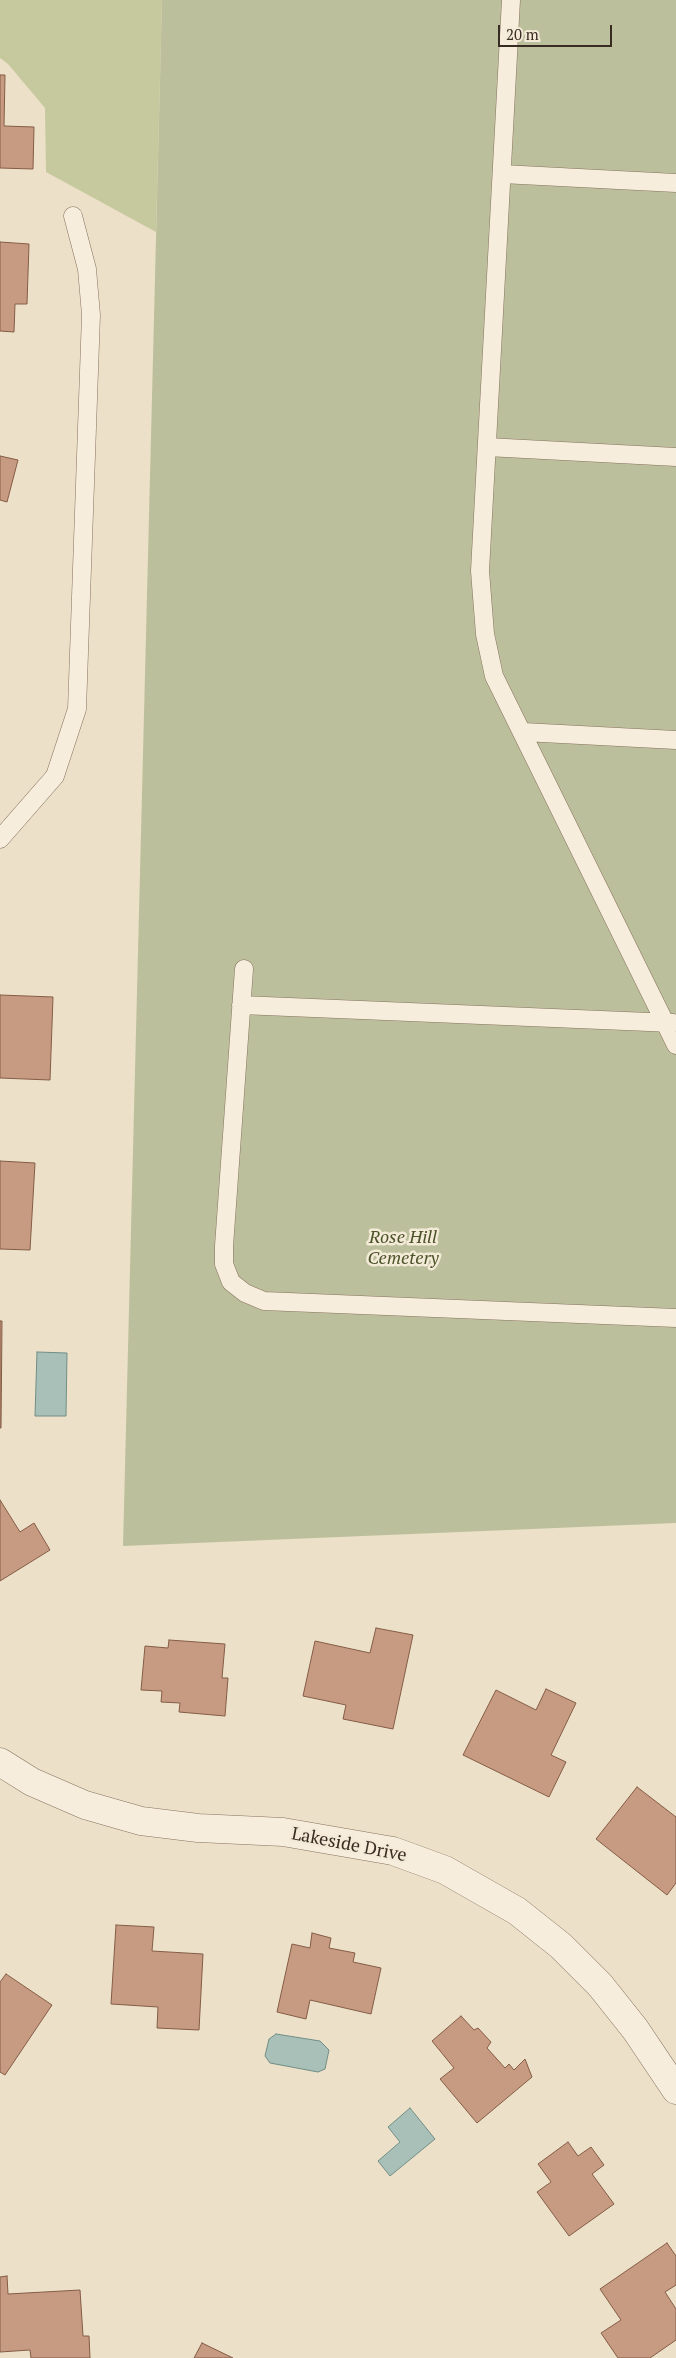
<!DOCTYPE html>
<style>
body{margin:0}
#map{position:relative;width:676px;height:2358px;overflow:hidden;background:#ece0c9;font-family:"PT Serif",serif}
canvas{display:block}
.scale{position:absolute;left:498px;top:25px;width:114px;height:22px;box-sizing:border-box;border:2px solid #382b21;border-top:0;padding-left:6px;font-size:15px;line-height:18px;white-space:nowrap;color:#382b21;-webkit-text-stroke:4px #f4ead8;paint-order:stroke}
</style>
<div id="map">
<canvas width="676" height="2358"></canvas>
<div class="scale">20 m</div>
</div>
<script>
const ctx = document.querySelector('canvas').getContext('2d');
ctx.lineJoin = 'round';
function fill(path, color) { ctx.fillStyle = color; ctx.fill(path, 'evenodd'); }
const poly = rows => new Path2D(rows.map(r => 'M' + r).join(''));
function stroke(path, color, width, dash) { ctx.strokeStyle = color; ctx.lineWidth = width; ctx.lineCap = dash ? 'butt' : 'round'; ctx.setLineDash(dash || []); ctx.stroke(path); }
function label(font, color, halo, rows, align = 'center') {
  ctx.font = font + ' "PT Serif",serif'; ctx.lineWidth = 5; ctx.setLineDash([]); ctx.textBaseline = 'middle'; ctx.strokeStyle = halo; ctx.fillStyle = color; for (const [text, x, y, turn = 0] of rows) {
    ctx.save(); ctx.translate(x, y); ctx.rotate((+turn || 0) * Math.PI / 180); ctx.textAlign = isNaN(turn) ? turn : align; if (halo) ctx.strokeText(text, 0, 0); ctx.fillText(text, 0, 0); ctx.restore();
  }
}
fill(poly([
 [0,0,162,0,156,232,46,172,45,108,8,64,0,58]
]), '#c6c99d');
fill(poly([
 [162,0,676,0,676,1523,123,1546]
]), '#bcbf9b');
const water = poly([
 [37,1352,67,1353,66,1416,35,1416,37,1352],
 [276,2034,320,2041,329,2050,325,2069,318,2072,270,2063,265,2056,269,2039,276,2034],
 [410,2108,435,2139,390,2176,378,2161,400,2142,388,2127,410,2108]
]);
fill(water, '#a9c0b8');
stroke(water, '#708e85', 1);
const building = poly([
 [0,75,5,75,4,126,34,127,33,169,0,168,0,75],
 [0,242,29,244,27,304,15,304,14,332,0,331,0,242],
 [0,456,18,460,7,502,0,500,0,456],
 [0,995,53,997,50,1080,0,1078,0,995],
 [0,1161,35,1163,30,1250,0,1249,0,1161],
 [0,1321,2,1321,1,1428,0,1428,0,1321],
 [0,1500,20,1532,34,1523,50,1550,0,1581,0,1500],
 [376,1628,413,1635,393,1729,343,1719,346,1705,303,1696,315,1641,370,1653,376,1628],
 [169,1640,225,1644,222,1678,228,1678,225,1716,179,1712,180,1703,161,1702,162,1691,141,1690,145,1646,168,1648,169,1640],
 [546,1689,576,1703,551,1755,566,1762,549,1797,463,1755,496,1690,536,1710,546,1689],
 [637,1787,676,1817,676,1883,667,1895,596,1839,637,1787],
 [116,1925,154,1927,152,1951,203,1954,199,2030,157,2028,158,2007,111,2004,116,1925],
 [312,1933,331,1938,329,1948,355,1953,353,1962,381,1968,371,2014,310,2000,306,2019,277,2012,292,1944,310,1948,312,1933],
 [6,1974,52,2005,5,2075,0,2072,0,1982,6,1974],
 [461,2016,474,2030,478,2028,491,2042,487,2048,505,2068,509,2064,514,2070,525,2059,532,2077,477,2123,440,2079,454,2068,432,2041,461,2016],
 [568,2142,578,2156,591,2147,604,2165,592,2174,614,2204,569,2236,537,2192,551,2182,538,2164,568,2142],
 [667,2243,676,2256,676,2285,665,2292,676,2309,676,2340,650,2358,618,2358,601,2333,621,2320,600,2289,667,2243],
 [7,2276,8,2294,80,2290,83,2336,89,2336,90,2358,31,2358,30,2350,0,2352,0,2277,7,2276],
 [202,2343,233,2358,194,2358,202,2343]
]);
fill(building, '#c79b81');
stroke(building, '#845c46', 1);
const lane = poly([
 [511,0,480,571,485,634,494,676,676,1045],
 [502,174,676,183],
 [487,447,676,457],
 [523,732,676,740],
 [0,839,55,776,77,709,91,315,87,269,73,216],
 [244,969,224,1246,224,1264,231,1282,245,1293,264,1301,676,1318],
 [241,1005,673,1023]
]);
const street = poly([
 [0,1762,32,1782,85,1805,141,1821,198,1828,283,1832,393,1851,445,1870,517,1911,561,1946,600,1985,635,2029,676,2090]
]);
stroke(lane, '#87725f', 19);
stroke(street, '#87725f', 29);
stroke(lane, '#f7eddc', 18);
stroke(street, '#f7eddc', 28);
label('italic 18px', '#4b5329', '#f4ead8', [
 ["Rose Hill",403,1238],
 ["Cemetery",403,1259]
]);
label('18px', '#382b21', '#f4ead8', [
 ["Lakeside Drive",349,1845,11]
]);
</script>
